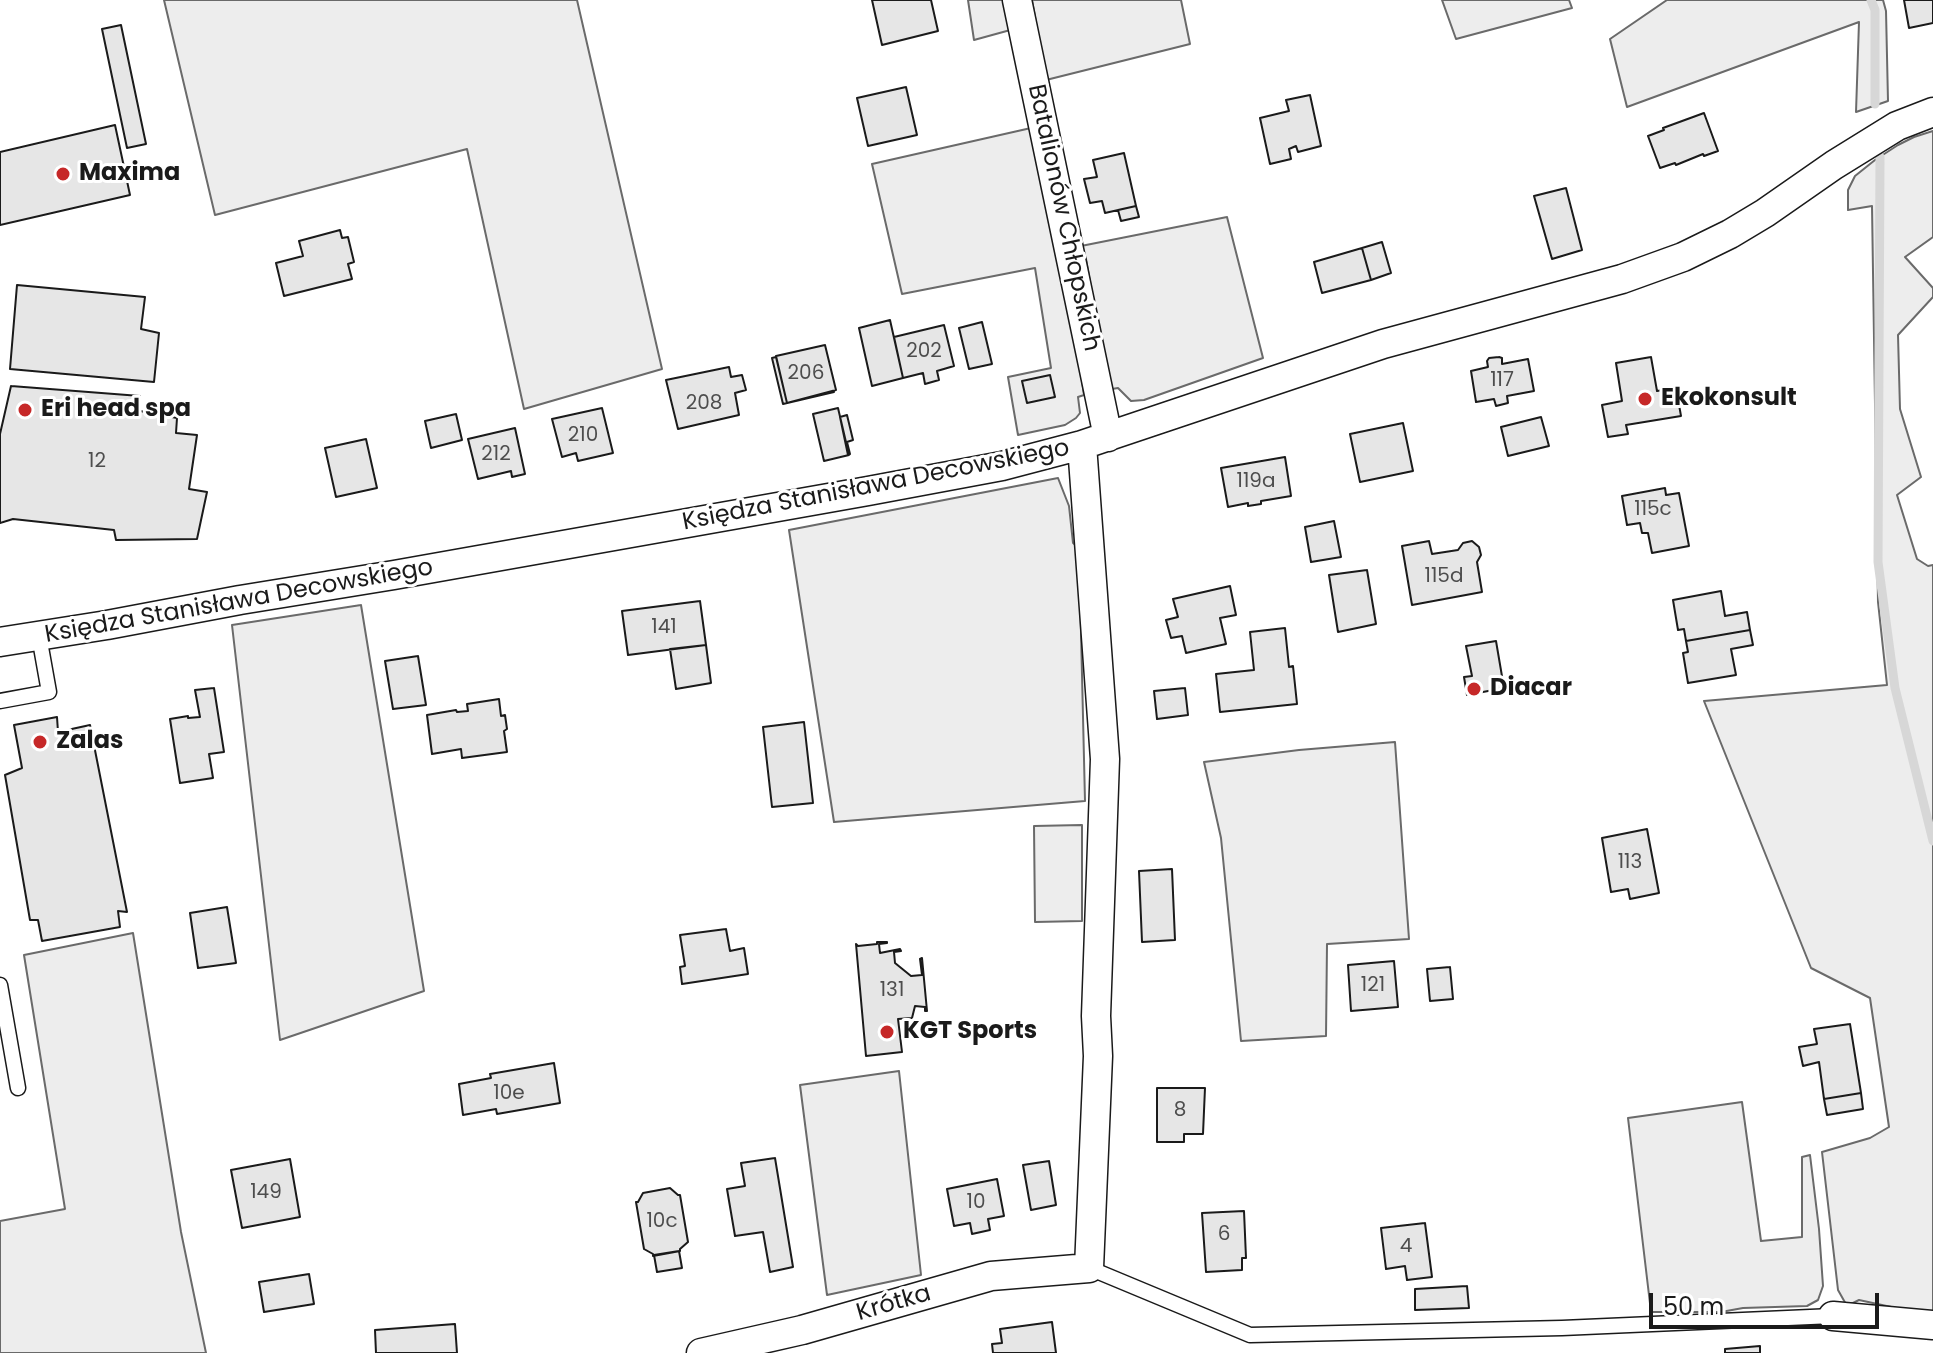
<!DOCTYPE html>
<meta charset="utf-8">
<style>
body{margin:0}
#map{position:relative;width:1933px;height:1353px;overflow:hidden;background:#fff;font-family:Poppins,sans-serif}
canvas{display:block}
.scale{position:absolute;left:1649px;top:1293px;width:230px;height:36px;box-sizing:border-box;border:4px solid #1a1a1a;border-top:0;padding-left:10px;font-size:24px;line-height:28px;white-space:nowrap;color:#1a1a1a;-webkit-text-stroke:6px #fff;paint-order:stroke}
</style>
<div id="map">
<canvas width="1933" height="1353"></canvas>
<div class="scale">50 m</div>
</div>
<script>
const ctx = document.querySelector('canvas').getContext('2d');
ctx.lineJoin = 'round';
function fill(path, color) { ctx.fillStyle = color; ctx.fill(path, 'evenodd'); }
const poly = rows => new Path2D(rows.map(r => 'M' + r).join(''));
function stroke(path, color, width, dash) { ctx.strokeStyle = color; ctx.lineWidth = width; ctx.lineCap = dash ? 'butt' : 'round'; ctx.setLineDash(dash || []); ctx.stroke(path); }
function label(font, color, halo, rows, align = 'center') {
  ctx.font = font + ' Poppins,sans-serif'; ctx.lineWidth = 6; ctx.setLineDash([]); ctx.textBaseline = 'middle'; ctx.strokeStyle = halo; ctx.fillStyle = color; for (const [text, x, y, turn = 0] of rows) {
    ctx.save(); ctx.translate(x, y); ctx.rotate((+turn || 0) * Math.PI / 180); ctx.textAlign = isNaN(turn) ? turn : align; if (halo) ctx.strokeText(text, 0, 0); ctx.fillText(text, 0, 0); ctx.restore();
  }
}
const green = poly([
 [164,0,577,0,662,369,524,409,467,149,215,215,164,0],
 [968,0,1010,0,1014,29,974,40,968,0],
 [1032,0,1181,0,1190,44,1046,80,1032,0],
 [1442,0,1569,0,1572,8,1456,39,1442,0],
 [1667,0,1883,0,1886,11,1888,101,1856,112,1859,22,1627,107,1610,39,1667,0],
 [1031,128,1072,307,1084,395,1078,397,1080,413,1076,418,1065,425,1018,435,1008,377,1051,368,1035,268,902,294,872,164,1031,128],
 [1933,131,1933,237,1905,257,1933,288,1933,297,1898,335,1900,409,1921,477,1897,495,1917,559,1928,566,1933,565,1933,1316,1859,1300,1847,1306,1838,1290,1822,1152,1870,1138,1889,1127,1870,998,1811,968,1704,701,1887,685,1878,602,1872,206,1848,210,1848,190,1855,176,1875,160,1898,145,1914,137,1933,131],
 [1227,217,1263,358,1144,400,1131,401,1118,388,1112,389,1101,346,1086,259,1081,246,1227,217],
 [1058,478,1069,506,1073,543,1079,548,1085,801,834,822,789,530,1058,478],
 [361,605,424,991,280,1040,232,625,361,605],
 [1395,742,1409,939,1327,944,1326,1036,1241,1041,1221,838,1204,762,1299,750,1395,742],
 [1082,825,1082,921,1035,922,1034,826,1082,825],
 [133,933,181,1232,206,1353,0,1353,0,1221,65,1209,24,955,133,933],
 [899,1071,921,1275,827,1295,800,1085,899,1071],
 [1742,1102,1761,1241,1802,1237,1802,1157,1810,1155,1819,1229,1823,1286,1818,1300,1807,1306,1743,1308,1721,1312,1651,1312,1628,1118,1742,1102]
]);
fill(green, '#ededed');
stroke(green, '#6a6a6a', 2);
stroke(poly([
 [1871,0,1875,10,1875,104],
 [1880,157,1878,562,1895,688,1933,841]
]), '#d7d7d7', 9);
const building = poly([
 [872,0,931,0,938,31,882,45,872,0],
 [1904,0,1933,0,1933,23,1909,28,1904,0],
 [121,25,146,144,127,148,102,29,121,25],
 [906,87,917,135,868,146,857,98,906,87],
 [1310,95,1321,146,1298,152,1296,146,1289,149,1291,159,1270,164,1260,118,1289,111,1286,100,1310,95],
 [1704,113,1718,151,1704,156,1703,154,1676,165,1675,163,1660,168,1648,136,1664,130,1663,128,1704,113],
 [115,125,130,195,0,225,0,152,115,125],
 [1124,153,1136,206,1105,213,1102,201,1090,203,1084,179,1097,177,1093,160,1124,153],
 [1566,188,1582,250,1552,259,1534,196,1566,188],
 [1136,206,1139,217,1121,221,1118,210,1136,206],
 [340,230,342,238,348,237,354,262,348,264,352,279,284,296,276,263,303,256,299,241,340,230],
 [1382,242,1391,273,1371,280,1362,248,1382,242],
 [1362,248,1371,280,1322,293,1314,262,1362,248],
 [17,285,145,297,141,329,159,333,154,382,10,369,17,285],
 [890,320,903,378,872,386,859,328,890,320],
 [982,322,992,364,969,369,959,328,982,322],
 [944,325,954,366,937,371,939,380,925,384,923,373,903,378,894,337,944,325],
 [825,345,836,390,787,403,776,356,825,345],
 [776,357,787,403,834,392,783,404,772,358,776,357],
 [1499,357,1502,358,1502,364,1528,359,1534,391,1507,396,1508,403,1496,406,1494,399,1476,402,1471,371,1488,367,1487,361,1489,358,1499,357],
 [1651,357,1657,391,1676,388,1681,416,1626,425,1628,434,1608,437,1602,405,1622,401,1616,363,1651,357],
 [729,367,731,377,742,375,746,390,735,393,739,415,678,429,666,380,729,367],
 [1050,375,1055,397,1027,403,1022,381,1050,375],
 [11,386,140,396,135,410,177,418,176,433,197,435,189,489,207,492,197,539,116,540,114,530,13,519,0,523,0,434,11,386],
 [602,408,613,453,578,461,576,453,562,457,552,419,602,408],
 [838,408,849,455,824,461,813,414,838,408],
 [456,414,462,440,431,448,425,421,456,414],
 [847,415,853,440,847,442,850,454,848,455,840,417,847,415],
 [1541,417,1549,446,1508,456,1501,427,1541,417],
 [1403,423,1413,471,1360,482,1350,434,1403,423],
 [515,428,525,474,512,477,511,471,478,479,468,439,515,428],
 [366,439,377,488,336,497,325,448,366,439],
 [1285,457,1291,496,1261,501,1261,504,1248,506,1248,503,1228,507,1221,468,1285,457],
 [1665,488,1666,495,1679,493,1689,546,1652,553,1648,533,1642,533,1640,523,1627,525,1622,496,1665,488],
 [1334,521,1341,557,1311,562,1305,527,1334,521],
 [1429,541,1432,554,1458,550,1463,543,1472,541,1479,547,1481,555,1477,562,1482,592,1412,605,1402,546,1429,541],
 [1367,570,1376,624,1338,632,1329,575,1367,570],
 [1230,586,1236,615,1220,618,1226,644,1186,653,1182,636,1171,638,1166,620,1178,617,1173,599,1230,586],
 [1721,591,1725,616,1747,612,1750,630,1686,641,1684,629,1678,630,1673,600,1721,591],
 [700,601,706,645,628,655,622,611,700,601],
 [1285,628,1289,667,1293,666,1297,704,1220,712,1216,674,1254,670,1250,632,1285,628],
 [1750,630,1753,645,1731,649,1736,675,1688,683,1683,653,1688,652,1686,641,1750,630],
 [1496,641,1504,688,1467,695,1464,677,1472,676,1466,646,1496,641],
 [706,645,711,683,676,689,670,649,706,645],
 [418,656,426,705,393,709,385,661,418,656],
 [214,688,224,752,209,754,213,778,180,783,170,719,188,716,188,718,200,717,195,690,214,688],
 [1185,688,1188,715,1157,719,1154,691,1185,688],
 [499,699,501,716,505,715,507,729,504,731,507,752,462,758,461,749,432,754,427,715,456,710,457,712,468,711,467,704,499,699],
 [57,717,58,732,90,725,127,912,118,911,120,927,42,941,38,920,30,920,5,775,22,768,14,725,57,717],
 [804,722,813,803,772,807,763,727,804,722],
 [1647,829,1659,893,1630,899,1628,889,1611,892,1602,838,1647,829],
 [1172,869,1175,940,1142,942,1139,871,1172,869],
 [227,907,236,963,198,968,190,913,227,907],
 [726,929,730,951,744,948,748,974,682,984,680,967,685,966,680,935,726,929],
 [877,942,887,942,887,943,879,944,880,953,900,949,901,951,894,952,895,963,911,976,922,975,920,959,922,958,927,1011,925,1011,925,1007,915,1006,912,1018,898,1019,902,1052,866,1056,856,944,858,946,877,944,877,942],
 [1394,961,1398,1007,1351,1011,1348,965,1394,961],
 [1450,967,1453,999,1430,1001,1427,969,1450,967],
 [1850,1024,1861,1093,1824,1099,1819,1062,1803,1066,1799,1047,1817,1044,1814,1029,1850,1024],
 [554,1063,560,1103,497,1114,496,1109,463,1115,459,1084,491,1078,490,1074,554,1063],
 [1157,1088,1205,1088,1203,1134,1184,1134,1184,1142,1157,1142,1157,1088],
 [1861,1093,1863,1109,1827,1115,1824,1099,1861,1093],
 [775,1158,793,1267,770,1272,763,1232,735,1236,727,1189,745,1186,741,1163,775,1158],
 [290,1159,300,1217,242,1228,231,1170,290,1159],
 [1049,1161,1056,1205,1031,1210,1023,1165,1049,1161],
 [997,1179,1004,1216,988,1219,990,1230,972,1234,970,1223,954,1226,947,1189,997,1179],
 [670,1188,678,1195,680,1195,688,1242,680,1249,680,1251,653,1256,653,1254,644,1249,636,1202,638,1202,643,1193,670,1188],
 [1244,1211,1246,1258,1242,1258,1242,1270,1206,1272,1202,1213,1244,1211],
 [1425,1223,1432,1277,1407,1280,1405,1266,1386,1269,1381,1228,1425,1223],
 [679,1251,682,1268,657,1272,654,1255,679,1251],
 [309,1274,314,1304,264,1312,259,1282,309,1274],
 [1467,1286,1469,1308,1415,1310,1415,1289,1467,1286],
 [1052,1322,1056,1353,993,1353,992,1344,1002,1343,1000,1329,1052,1322],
 [455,1324,457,1353,376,1353,375,1330,455,1324],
 [1760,1346,1760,1353,1725,1353,1725,1349,1760,1346]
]);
fill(building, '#e6e6e6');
stroke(building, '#1a1a1a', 2);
const service = poly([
 [0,701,49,692,39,636],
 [0,985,18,1088],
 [1089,1268,1250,1335,1562,1328,1833,1316]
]);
const minor = poly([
 [1017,0,1108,437],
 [0,642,107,625,240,600,394,575,868,491,1002,466,1082,445,1383,344,1622,279,1683,257,1730,234,1765,213,1834,165,1897,126,1933,112],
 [1833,1316,1933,1325],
 [701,1353,802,1330,991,1276,1089,1268,1098,1056,1096,1016,1105,759,1082,445]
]);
stroke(service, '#1a1a1a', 17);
stroke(minor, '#1a1a1a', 31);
stroke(service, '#fff', 14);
stroke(minor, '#fff', 28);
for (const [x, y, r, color] of [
 [63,174,8,"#c62828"],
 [1645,399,8,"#c62828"],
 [25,410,8,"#c62828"],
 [1474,689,8,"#c62828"],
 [40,742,8,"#c62828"],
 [887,1032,8,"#c62828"]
]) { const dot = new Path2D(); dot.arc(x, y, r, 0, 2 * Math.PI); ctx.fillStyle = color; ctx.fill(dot); stroke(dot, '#fff', 3); }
label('20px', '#4d4d4d', null, [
 ["202",924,352],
 ["206",806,374],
 ["117",1502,381],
 ["208",704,404],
 ["210",583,436],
 ["212",496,455],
 ["12",97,462],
 ["119a",1256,482],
 ["115c",1653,510],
 ["115d",1444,577],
 ["141",664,628],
 ["113",1630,863],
 ["121",1373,986],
 ["131",892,991],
 ["10e",509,1094],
 ["8",1180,1111],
 ["149",266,1193],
 ["10",976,1203],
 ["10c",662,1222],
 ["6",1224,1235],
 ["4",1406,1247]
]);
label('bold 24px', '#1a1a1a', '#fff', [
 ["Maxima",79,174],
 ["Ekokonsult",1661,399],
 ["Eri head spa",41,410],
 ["Diacar",1490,689],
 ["Zalas",56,742],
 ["KGT Sports",903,1032]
], 'left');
label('24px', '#1a1a1a', '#fff', [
 ["Batalionów Chłopskich",1063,218,78],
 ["Księdza Stanisława Decowskiego",876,486,-11],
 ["Księdza Stanisława Decowskiego",239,602,-10],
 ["Krótka",894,1304,-16]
]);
</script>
